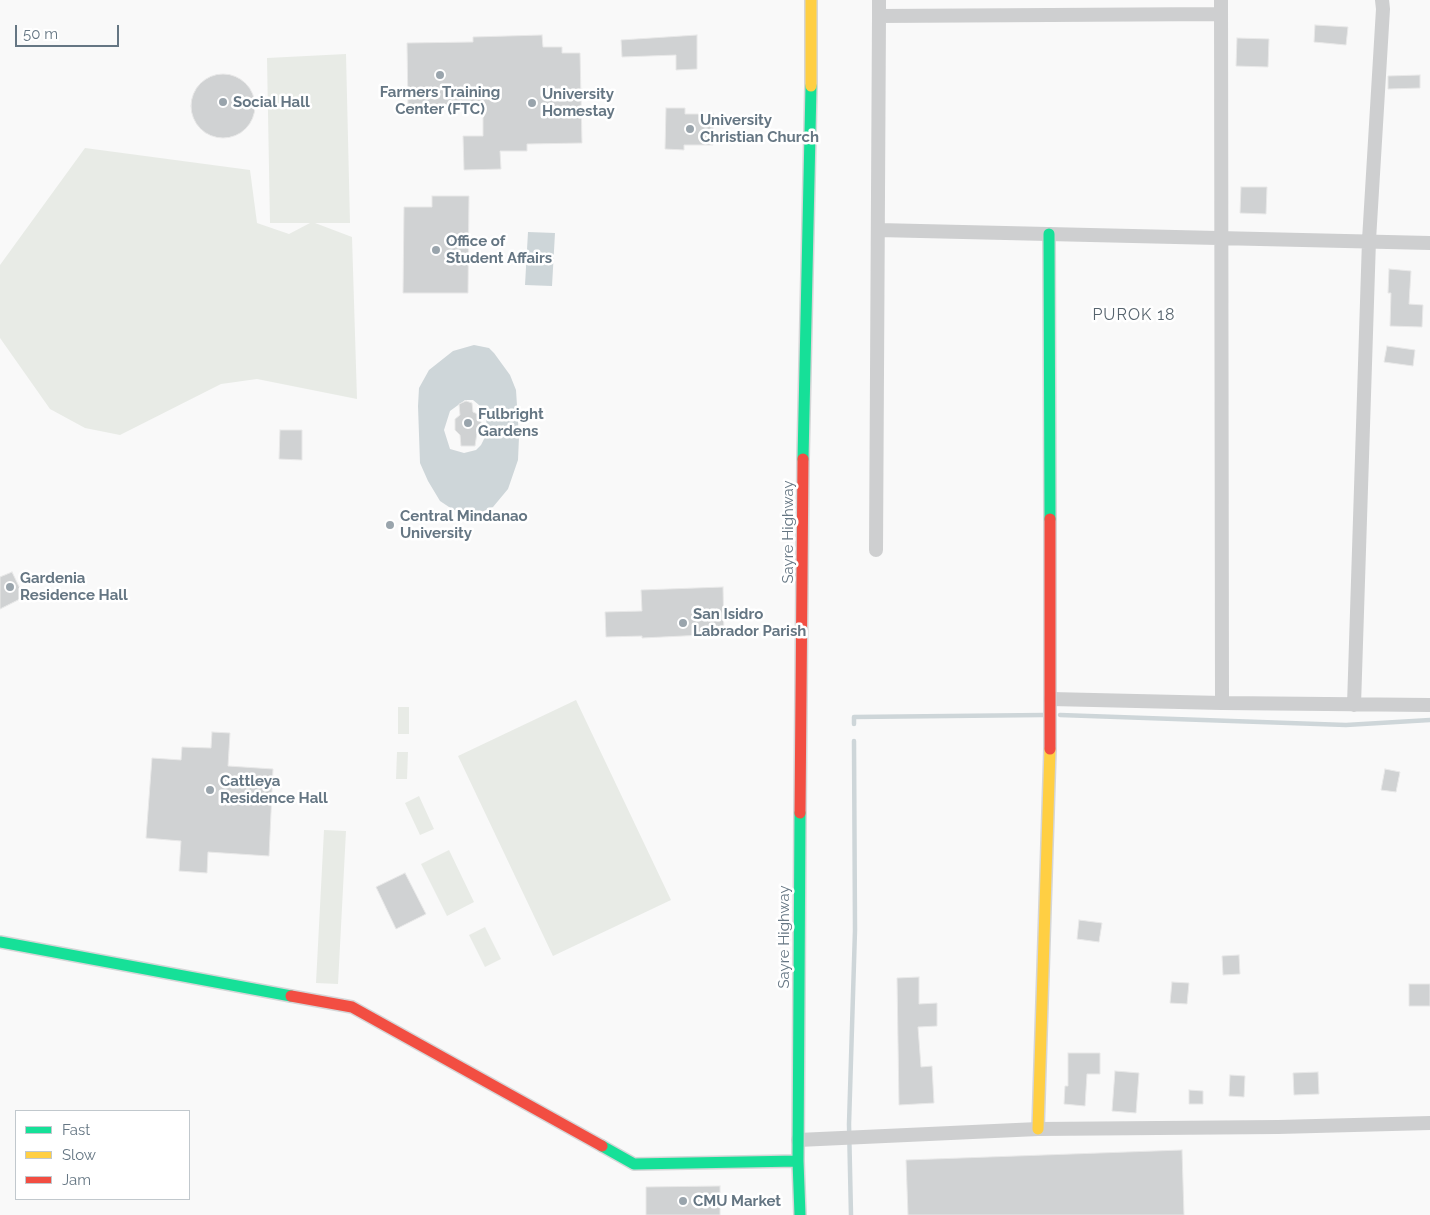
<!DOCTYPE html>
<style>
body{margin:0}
#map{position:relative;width:1430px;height:1215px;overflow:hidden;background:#f9f9f9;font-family:Raleway,sans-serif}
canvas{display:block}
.legend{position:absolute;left:15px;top:1110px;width:175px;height:90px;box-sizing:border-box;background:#fff;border:1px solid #c1c8cd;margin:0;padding:6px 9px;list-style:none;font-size:15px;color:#657683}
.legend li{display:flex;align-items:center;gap:10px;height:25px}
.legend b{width:25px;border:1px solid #c1c8cd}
.scale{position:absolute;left:15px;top:25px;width:104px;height:22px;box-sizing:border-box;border:2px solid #657683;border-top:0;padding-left:6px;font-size:15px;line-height:18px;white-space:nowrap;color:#657683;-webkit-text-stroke:4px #fff;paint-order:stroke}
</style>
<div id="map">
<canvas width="1430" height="1215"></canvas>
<ul class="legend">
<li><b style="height:6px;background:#16e098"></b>Fast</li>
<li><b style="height:6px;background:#ffcf43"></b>Slow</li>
<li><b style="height:6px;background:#f24e42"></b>Jam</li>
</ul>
<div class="scale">50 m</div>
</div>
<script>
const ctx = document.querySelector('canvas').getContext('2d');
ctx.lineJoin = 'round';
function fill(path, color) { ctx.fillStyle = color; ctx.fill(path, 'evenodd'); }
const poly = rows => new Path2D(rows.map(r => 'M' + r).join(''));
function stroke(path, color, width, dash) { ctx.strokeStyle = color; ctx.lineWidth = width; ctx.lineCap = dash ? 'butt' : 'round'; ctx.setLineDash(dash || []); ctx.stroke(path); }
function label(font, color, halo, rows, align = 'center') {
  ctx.font = font + ' Raleway,sans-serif'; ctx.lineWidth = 5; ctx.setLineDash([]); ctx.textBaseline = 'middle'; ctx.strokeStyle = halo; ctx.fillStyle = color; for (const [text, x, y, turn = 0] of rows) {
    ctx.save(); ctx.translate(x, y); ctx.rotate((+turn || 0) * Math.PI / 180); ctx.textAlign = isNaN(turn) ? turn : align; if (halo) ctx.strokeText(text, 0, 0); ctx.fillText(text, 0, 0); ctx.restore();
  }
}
fill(poly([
 [346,54,350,223,315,223,352,237,357,399,257,379,221,384,120,435,85,428,50,409,0,338,0,265,85,148,250,170,257,223,289,234,310,223,270,223,267,58],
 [576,700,671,900,553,956,458,756],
 [398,707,409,707,409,734,398,734],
 [397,752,408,752,407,779,396,779],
 [419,796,434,829,420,835,405,803],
 [324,830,346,831,338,984,316,983],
 [449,850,474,902,447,916,421,864],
 [485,927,501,959,485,967,469,935]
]), '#e8ebe6');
fill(poly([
 [528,232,555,233,552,286,525,285],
 [474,345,489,348,494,353,510,375,516,390,519,437,518,460,508,489,493,507,482,512,466,514,452,509,440,501,428,481,420,463,418,406,419,388,429,370,453,351],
 [465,400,473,400,479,405,485,414,488,431,481,445,476,450,464,453,450,449,444,430,450,411]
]), '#ced6d9');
stroke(poly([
 [1060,715,1346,725,1430,720],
 [854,724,854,717,1044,715],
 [851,1215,849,1124,855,930,854,741]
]), '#ced6d9', 4.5);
const building = poly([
 [1315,25,1348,27,1346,45,1314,42,1315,25],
 [542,35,543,47,562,47,562,53,580,53,582,143,527,144,527,151,500,151,501,169,464,170,463,136,483,136,483,106,408,107,407,43,473,42,473,37,542,35],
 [697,35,697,69,676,70,676,55,622,57,621,40,697,35],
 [1237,38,1269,39,1268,67,1236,66,1237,38],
 '191 106a32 32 0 1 1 64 0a32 32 0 1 1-64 0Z',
 [1420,75,1420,88,1388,89,1388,76,1420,75],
 [666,108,685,108,685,114,714,114,713,145,684,145,684,150,665,149,666,108],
 [1241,187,1267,187,1266,214,1240,213,1241,187],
 [432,196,469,196,468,293,403,293,404,207,432,207,432,196],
 [1389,269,1411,271,1409,304,1423,305,1422,327,1390,326,1391,293,1388,293,1389,269],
 [1387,346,1415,350,1413,366,1384,362,1387,346],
 [466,401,472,403,473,412,480,415,482,428,477,433,475,446,461,446,460,435,455,430,455,419,460,415,459,404,466,401],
 [280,430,302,430,302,460,279,459,280,430],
 [12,572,24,597,0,609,0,577,12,572],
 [723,587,724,634,642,638,642,636,606,637,605,612,642,611,641,590,723,587],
 [212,732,230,733,228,766,273,769,269,856,208,852,207,873,179,871,181,841,146,838,152,758,181,760,182,747,211,748,212,732],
 [1385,769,1400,772,1396,792,1381,790,1385,769],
 [405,873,426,914,396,929,376,887,405,873],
 [1079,920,1102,923,1099,942,1077,939,1079,920],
 [1239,955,1240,974,1223,975,1222,956,1239,955],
 [919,977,919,1004,937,1003,937,1026,918,1027,921,1067,932,1066,934,1103,899,1105,897,978,919,977],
 [1172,982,1189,983,1187,1004,1170,1003,1172,982],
 [1409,984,1430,984,1430,1006,1409,1006,1409,984],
 [1068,1053,1100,1053,1100,1074,1087,1074,1085,1106,1064,1104,1065,1086,1068,1086,1068,1053],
 [1115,1071,1139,1073,1136,1113,1112,1111,1115,1071],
 [1318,1072,1319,1094,1294,1095,1293,1073,1318,1072],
 [1230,1075,1245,1076,1244,1097,1229,1096,1230,1075],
 [1189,1090,1203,1091,1203,1104,1189,1104,1189,1090],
 [1182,1150,1184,1215,908,1215,906,1160,1182,1150],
 [720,1186,720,1215,646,1215,646,1187,720,1186]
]);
fill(building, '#d0d2d3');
stroke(building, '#e8e8e8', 1);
const fast = poly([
 [1049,234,1050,519],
 [803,459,811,86],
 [0,942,291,996],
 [602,1146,634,1164,798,1161],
 [800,1215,798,1161,800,813]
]);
const slow = poly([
 [811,0,811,86],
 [1038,1129,1050,749]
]);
const jam = poly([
 [1050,749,1050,519],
 [800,813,803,459],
 [291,996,352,1007,602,1146]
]);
stroke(fast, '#d5d6d7', 14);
stroke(slow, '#d5d6d7', 14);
stroke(jam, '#d5d6d7', 14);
stroke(poly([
 [879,0,879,16,1221,14],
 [1221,0,1222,703],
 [878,230,1430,243],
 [876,550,879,16],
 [1051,699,1222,703,1430,705],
 [1354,705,1369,240,1383,9,1382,0],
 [798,1140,1038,1129,1278,1127,1430,1123]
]), '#cecfd0', 14);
stroke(fast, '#16e098', 11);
stroke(slow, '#ffcf43', 11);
stroke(jam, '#f24e42', 11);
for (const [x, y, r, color] of [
 [440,75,5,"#99a4ac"],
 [223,102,5,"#99a4ac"],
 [532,103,5,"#99a4ac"],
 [690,129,5,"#99a4ac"],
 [436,250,5,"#99a4ac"],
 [468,423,5,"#99a4ac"],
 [390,525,5,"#99a4ac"],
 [10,587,5,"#99a4ac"],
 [683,623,5,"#99a4ac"],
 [210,790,5,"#99a4ac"],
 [683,1201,5,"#99a4ac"]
]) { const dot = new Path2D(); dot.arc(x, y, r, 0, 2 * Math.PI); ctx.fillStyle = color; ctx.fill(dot); stroke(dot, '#fff', 2); }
label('bold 15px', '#657683', '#fff', [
 ["Farmers Training",440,92,"center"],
 ["Center (FTC)",440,109,"center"],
 ["University",542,94],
 ["Homestay",542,111],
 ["Social Hall",233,102],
 ["University",700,120],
 ["Christian Church",700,137],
 ["Office of",446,241],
 ["Student Affairs",446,258],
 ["Fulbright",478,414],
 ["Gardens",478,431],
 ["Central Mindanao",400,516],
 ["University",400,533],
 ["Gardenia",20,578],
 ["Residence Hall",20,595],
 ["San Isidro",693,614],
 ["Labrador Parish",693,631],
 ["Cattleya",220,781],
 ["Residence Hall",220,798],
 ["CMU Market",693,1201]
], 'left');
label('15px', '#657683', '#fff', [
 ["Sayre Highway",788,532,-90],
 ["Sayre Highway",784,937,-90]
]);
ctx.letterSpacing = '1px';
label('16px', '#57646e', '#fff', [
 ["PUROK 18",1134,315]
]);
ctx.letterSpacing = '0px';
</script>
